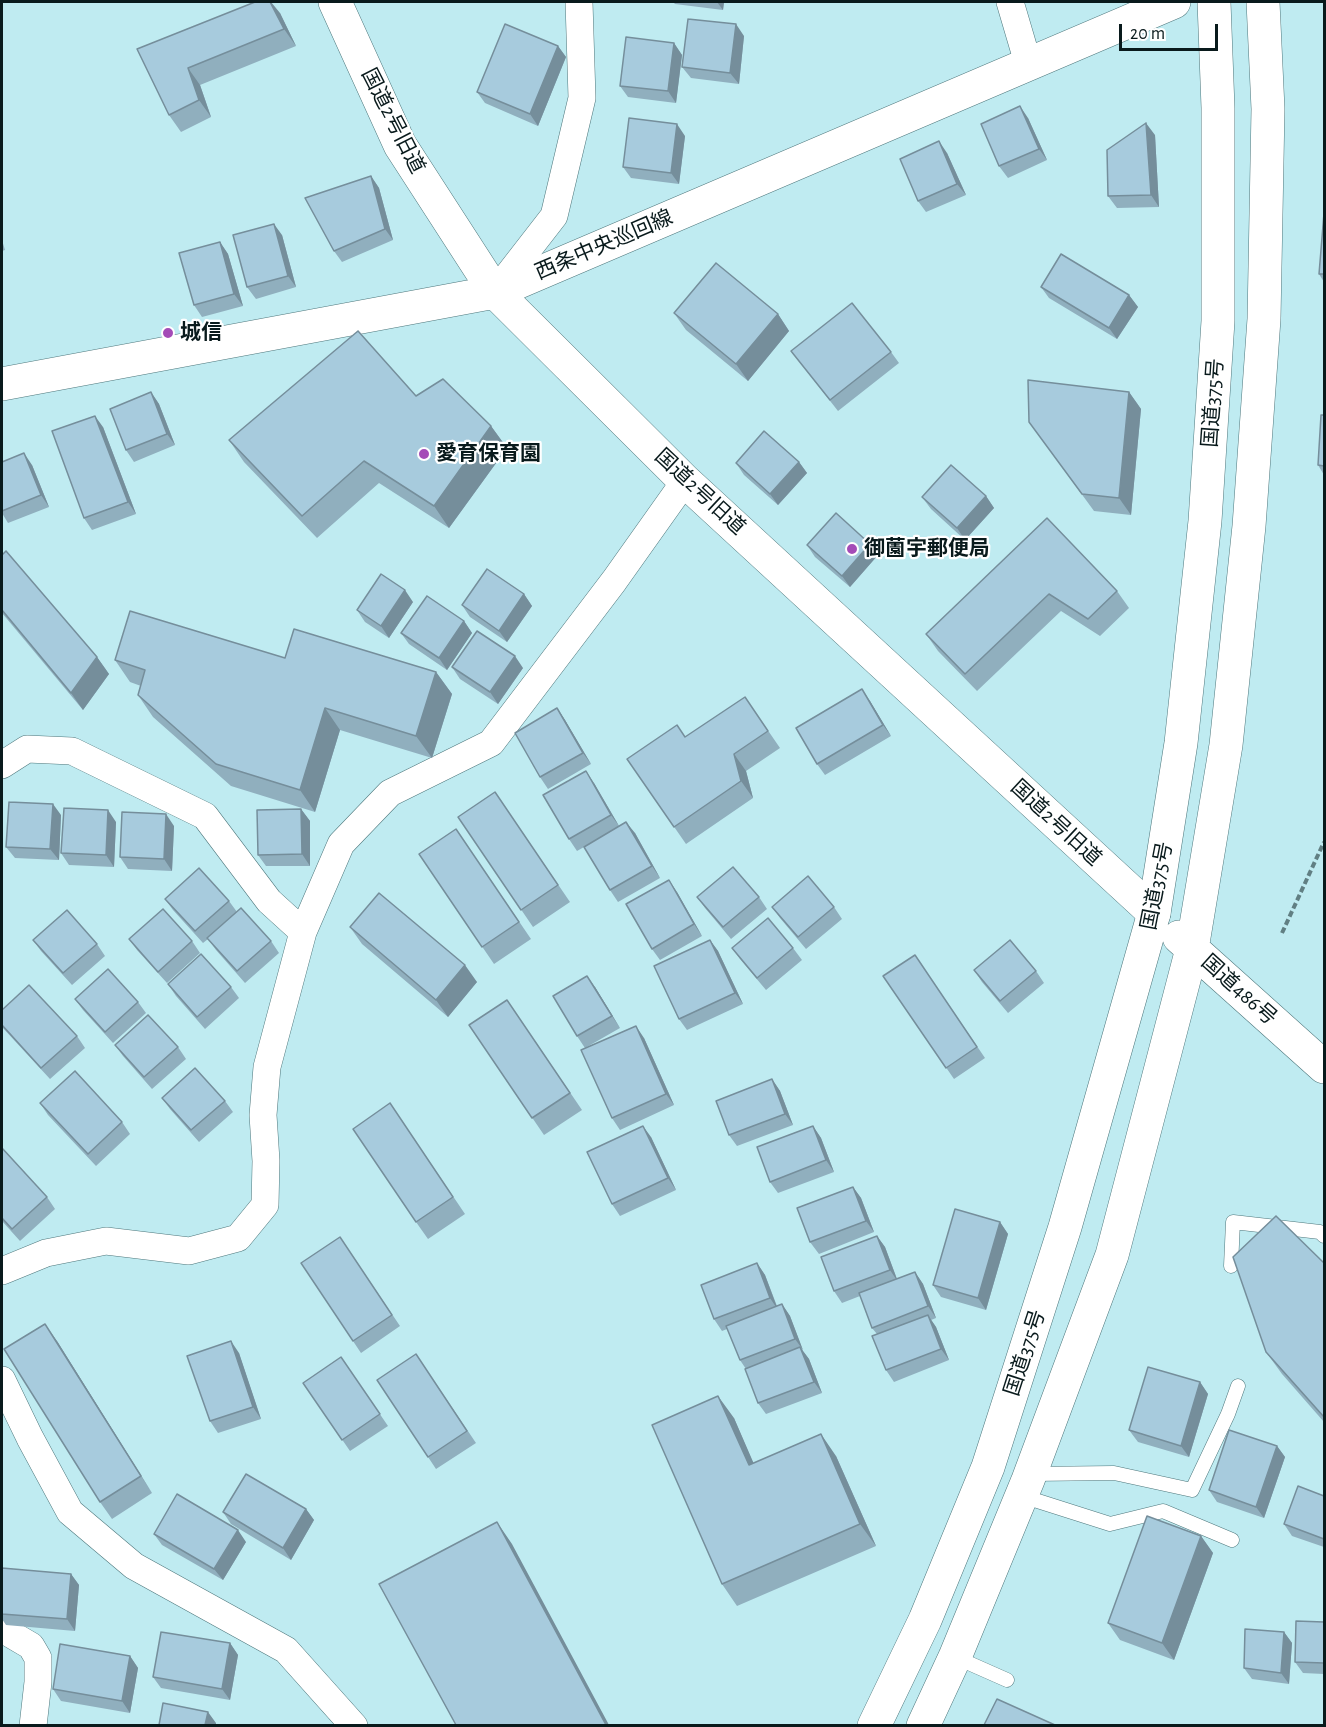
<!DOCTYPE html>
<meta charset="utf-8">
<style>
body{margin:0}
#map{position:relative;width:1326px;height:1727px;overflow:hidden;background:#bfebf1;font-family:"Alegreya Sans",sans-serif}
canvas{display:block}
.frame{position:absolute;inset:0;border:3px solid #091a1c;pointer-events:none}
.scale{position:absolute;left:1119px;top:24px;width:99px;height:27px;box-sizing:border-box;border:3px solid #091a1c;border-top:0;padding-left:8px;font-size:18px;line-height:21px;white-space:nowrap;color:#091a1c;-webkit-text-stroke:4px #fff;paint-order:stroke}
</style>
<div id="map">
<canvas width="1326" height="1727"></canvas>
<div class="frame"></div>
<div class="scale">20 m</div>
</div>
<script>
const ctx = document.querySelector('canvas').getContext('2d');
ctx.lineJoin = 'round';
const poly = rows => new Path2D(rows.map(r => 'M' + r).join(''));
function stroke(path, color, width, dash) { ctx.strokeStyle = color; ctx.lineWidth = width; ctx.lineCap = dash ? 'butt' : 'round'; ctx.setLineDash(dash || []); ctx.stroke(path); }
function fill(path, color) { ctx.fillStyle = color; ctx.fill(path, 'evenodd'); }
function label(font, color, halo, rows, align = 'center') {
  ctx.font = font + ' "Alegreya Sans","Noto Sans JP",sans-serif'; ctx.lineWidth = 4.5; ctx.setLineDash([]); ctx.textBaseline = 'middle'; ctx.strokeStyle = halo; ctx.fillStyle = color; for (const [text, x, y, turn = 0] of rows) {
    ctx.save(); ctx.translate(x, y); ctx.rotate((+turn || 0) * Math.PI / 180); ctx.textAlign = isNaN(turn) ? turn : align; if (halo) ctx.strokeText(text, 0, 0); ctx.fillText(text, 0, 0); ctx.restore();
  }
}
const lane = poly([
 [1231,1266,1233,1222,1320,1232,1324,1236],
 [1031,1474,1114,1473,1192,1490,1228,1414,1238,1386],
 [1022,1496,1110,1524,1163,1511,1232,1540],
 [955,1657,1007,1680]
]);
const street = poly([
 [1010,2,1028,63],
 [495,292,554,216,582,98,579,2],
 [2,765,27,749,72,751,205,816,269,901,303,932],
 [2,1271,46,1253,106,1241,189,1251,238,1238,265,1205,266,1161,263,1115,267,1067,303,932,341,844,390,793,491,743,614,581,685,481],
 [2,1380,30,1438,70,1512,134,1566,286,1650,354,1726],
 [2,1629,31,1646,38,1658,38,1682,33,1726]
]);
const secondary = poly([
 [335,2,400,145,495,292,685,481,1154,913],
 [2,384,495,292,1174,2]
]);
const highway = poly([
 [1179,937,1324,1067],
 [874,1726,925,1620,988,1467,1065,1227,1154,913,1181,743,1205,521,1218,321,1218,108,1214,2],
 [923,1726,955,1657,1028,1480,1112,1255,1192,949,1226,745,1249,526,1264,319,1268,109,1263,2]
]);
stroke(lane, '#4e777c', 15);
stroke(street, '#4e777c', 28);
stroke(secondary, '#4e777c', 34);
stroke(highway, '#4e777c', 34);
stroke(poly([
 [1282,933,1324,842]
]), '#617f83', 4, [6, 3]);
stroke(lane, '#fff', 14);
stroke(street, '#fff', 27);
stroke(secondary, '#fff', 33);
stroke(highway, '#fff', 33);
fill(poly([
 [673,2,724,2,723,10,675,4],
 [280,13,296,46,200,85,211,117,181,132,169,115,137,49],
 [744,36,739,84,691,78,682,67],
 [674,43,682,55,676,103,628,97,620,86],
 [558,46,566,57,538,126,485,103,477,92],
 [1028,118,1047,160,1008,178,999,166],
 [1155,135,1159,207,1117,208,1108,196],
 [685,136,679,184,631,178,623,167],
 [947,153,966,195,926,212,918,201],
 [371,176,379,188,393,240,342,262,334,251],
 [1324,213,1324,282,1319,274],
 [282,235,296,287,256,299,247,287],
 [2,240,5,250,2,251],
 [220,242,228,254,243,306,202,317,194,305],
 [1041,287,1129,295,1138,307,1117,339,1049,298],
 [674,313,778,314,789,331,748,381,686,330],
 [791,351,891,352,899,363,838,411],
 [151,392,159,404,175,445,134,462,126,450],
 [1129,392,1141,409,1131,515,1094,511,1029,422],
 [416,396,491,426,507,448,449,528,379,483,317,538,244,462,229,440],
 [1324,415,1324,475,1318,465],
 [103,427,136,514,92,530,84,518],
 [2,462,32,465,49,507,8,523,2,513],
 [799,462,807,473,778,505,744,475,736,463],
 [986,496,994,508,965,540,931,509,922,497],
 [1047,518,1117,591,1129,608,1100,636,1061,611,977,691,938,651,926,634],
 [807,545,878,555,850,587,815,557],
 [2,555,97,657,109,674,83,710,2,613],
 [524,594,532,606,507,642,470,617,462,605],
 [413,602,389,638,365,622,357,610],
 [464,621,472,633,447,670,409,644,401,633],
 [285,658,436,672,452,694,432,758,340,730,315,812,231,786,153,717,138,695,141,686,130,682,115,660],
 [452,667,523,668,498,704,460,679],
 [745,697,780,748,746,771,753,798,686,844,627,759,685,737],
 [870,701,891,736,825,775,817,764],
 [557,708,565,720,591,764,548,789,540,777],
 [594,783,619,826,635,833,660,878,618,902,610,890,584,847,577,851,569,839],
 [495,792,570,902,533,927,458,817],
 [301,809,310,821,310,866,266,866,258,855],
 [61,815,59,860,15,858,6,847],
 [116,822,114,867,69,865,61,853],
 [174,826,172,871,128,869,120,857],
 [456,829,531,939,494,964,419,854],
 [677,892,702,936,660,960,652,949],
 [697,897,759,897,767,909,731,939,705,908],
 [165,899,229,901,237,912,271,941,279,953,245,983,216,950,208,939,203,943,173,910],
 [772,907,834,907,842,919,806,949,780,918],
 [350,927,477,982,448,1017,362,944],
 [129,939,192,941,200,953,167,983,137,950],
 [33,940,97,944,105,956,72,985,41,951],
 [710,940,718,951,743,1004,687,1030,679,1019],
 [732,948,793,948,802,960,766,990,740,959],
 [915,955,985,1058,954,1079,883,976],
 [974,970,1036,971,1044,983,1008,1013,982,982],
 [168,984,231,987,239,998,205,1029,176,996],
 [595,987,620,1028,585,1048,577,1036],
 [75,999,138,1002,146,1013,113,1043,83,1010],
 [507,1000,582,1110,544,1135,469,1025],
 [2,1010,77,1036,85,1048,50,1079,2,1027],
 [644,1038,674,1105,620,1130,612,1118],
 [115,1045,178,1047,186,1059,152,1089,123,1056],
 [772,1079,780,1091,793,1125,737,1146,729,1135],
 [162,1098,225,1101,233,1112,199,1142,170,1109],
 [40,1103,122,1122,130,1134,96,1166,48,1115],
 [390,1103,465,1214,428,1239,416,1222],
 [813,1126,821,1138,834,1172,778,1193,770,1182],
 [651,1137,676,1190,620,1216,612,1204],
 [2,1148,47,1197,55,1209,20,1241,2,1221],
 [853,1187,861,1198,874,1232,819,1254,810,1242],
 [1000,1222,1008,1234,986,1310,941,1297,933,1285],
 [877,1236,885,1247,897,1279,915,1272,923,1284,936,1318,931,1320,936,1327,949,1360,894,1382,886,1370,877,1334,872,1328,860,1296,842,1303,834,1291],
 [340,1237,400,1326,361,1353,301,1263],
 [757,1263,765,1275,777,1306,782,1304,790,1316,803,1351,809,1359,822,1393,766,1414,758,1403,746,1369,740,1360,727,1329,722,1331,714,1319],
 [1324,1263,1324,1422,1282,1374,1266,1352],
 [57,1341,152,1493,112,1519,100,1502],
 [239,1353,261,1419,218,1433,210,1421],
 [416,1354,476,1443,436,1469,377,1380],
 [341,1357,388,1426,350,1451,303,1383],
 [1200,1382,1208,1394,1189,1457,1138,1442,1129,1430],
 [734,1418,753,1463,836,1456,876,1546,737,1606,722,1584],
 [1277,1446,1285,1457,1264,1518,1217,1502,1209,1490],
 [1324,1496,1324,1547,1292,1536,1284,1524],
 [306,1509,314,1520,291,1560,231,1524,223,1512],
 [154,1534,246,1542,223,1580,162,1545],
 [1201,1536,1213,1553,1174,1660,1120,1640,1108,1623],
 [2,1568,71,1574,79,1585,75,1631,6,1625,2,1619],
 [1324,1622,1324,1674,1303,1673,1295,1662],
 [1284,1632,1292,1643,1289,1684,1252,1679,1244,1668],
 [230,1643,238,1655,230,1700,161,1688,153,1677],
 [130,1656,138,1668,130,1713,61,1701,53,1689]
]), '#90afbe');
fill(poly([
 [270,2,271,2,280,13,296,46,284,29],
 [717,2,724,2,723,10],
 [736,24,744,36,739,84,730,73],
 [674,43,682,55,676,103,668,91],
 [558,46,566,57,538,126,530,114],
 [188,68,200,85,211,117,199,100],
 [1020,106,1028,118,1047,160,1039,149],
 [1146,123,1155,135,1159,207,1151,195],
 [677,124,685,136,679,184,671,173],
 [939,141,947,153,966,195,957,184],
 [371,176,379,188,393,240,385,229],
 [274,224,282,235,296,287,288,276],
 [220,242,228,254,243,306,234,294],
 [1129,295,1138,307,1117,339,1109,328],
 [778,314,789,331,748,381,736,364],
 [151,392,159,404,175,445,167,434],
 [1129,392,1141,409,1131,515,1119,498],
 [95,416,103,427,136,514,128,502],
 [491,426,507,448,449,528,434,506],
 [24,453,32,465,49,507,41,495],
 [799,462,807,473,778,505,770,494],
 [986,496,994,508,965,540,957,528],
 [870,544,878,555,850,587,842,576],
 [405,590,413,602,389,638,381,626],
 [524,594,532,606,507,642,499,631],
 [464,621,472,633,447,670,439,658],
 [515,656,523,668,498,704,490,692],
 [97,657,109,674,83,710,71,693],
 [436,672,452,694,432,758,416,736],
 [862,689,870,701,891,736,883,725],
 [325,708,340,730,315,812,300,790],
 [557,708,565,720,591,764,583,753],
 [734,754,746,771,753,798,741,781],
 [586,771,594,783,619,826,611,815],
 [53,804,61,815,59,860,50,849],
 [301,809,310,821,310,866,302,854],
 [108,810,116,822,114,867,106,855],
 [166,814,174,826,172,871,164,859],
 [626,822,635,833,660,878,652,866],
 [669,880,677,892,702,936,694,924],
 [710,940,718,951,743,1004,735,993],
 [465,965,477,982,448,1017,436,1000],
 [587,976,595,987,620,1028,612,1016],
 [636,1026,644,1038,674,1105,666,1094],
 [772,1079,780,1091,793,1125,785,1114],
 [643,1126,651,1137,676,1190,668,1178],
 [813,1126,821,1138,834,1172,826,1160],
 [853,1187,861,1198,874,1232,866,1221],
 [1000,1222,1008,1234,986,1310,978,1298],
 [877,1236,885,1247,898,1282,890,1270],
 [757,1263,765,1275,778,1310,770,1298],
 [915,1272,923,1284,936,1318,928,1306],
 [782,1304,790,1316,803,1350,795,1339],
 [928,1315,936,1327,949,1360,941,1349],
 [45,1324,57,1341,152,1493,141,1476],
 [231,1341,239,1353,261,1419,253,1407],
 [800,1347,809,1359,822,1393,814,1382],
 [1200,1382,1208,1394,1189,1457,1181,1446],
 [718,1396,734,1418,764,1487,749,1465],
 [821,1434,836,1456,876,1546,860,1524],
 [1277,1446,1285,1457,1264,1518,1256,1507],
 [306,1509,314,1520,291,1560,283,1548],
 [497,1522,512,1544,609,1725,606,1725],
 [238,1530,246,1542,223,1580,214,1569],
 [1201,1536,1213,1553,1174,1660,1162,1643],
 [71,1574,79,1585,75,1631,67,1619],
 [1284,1632,1292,1643,1289,1684,1281,1673],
 [230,1643,238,1655,230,1700,222,1689],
 [130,1656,138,1668,130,1713,122,1701],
 [208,1712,216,1723,216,1725,205,1725]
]), '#758e9b');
const building = poly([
 [255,2,270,2,284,29,188,68,199,100,169,115,137,49,255,2],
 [688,19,736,24,730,73,682,67,688,19],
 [505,24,558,46,530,114,477,92,505,24],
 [626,37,674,43,668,91,620,86,626,37],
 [1020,106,1039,149,999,166,981,124,1020,106],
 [629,118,677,124,671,173,623,167,629,118],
 [1146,123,1151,195,1108,196,1107,150,1146,123],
 [939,141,957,184,918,201,900,159,939,141],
 [371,176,385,229,334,251,305,198,371,176],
 [1324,213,1324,274,1319,274,1324,213],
 [274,224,288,276,247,287,233,235,274,224],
 [220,242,234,294,194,305,179,253,220,242],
 [1061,254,1129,295,1109,328,1041,287,1061,254],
 [716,263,778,314,736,364,674,313,716,263],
 [852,303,891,352,830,400,791,351,852,303],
 [358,331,416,396,443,379,491,426,434,506,364,461,302,516,229,440,358,331],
 [1028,380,1129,392,1119,498,1082,494,1029,422,1028,380],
 [151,392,167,434,126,450,110,409,151,392],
 [1321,415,1324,415,1324,466,1318,465,1321,415],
 [95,416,128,502,84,518,52,431,95,416],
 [764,431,799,462,770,494,736,463,764,431],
 [24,453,41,495,2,511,2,462,24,453],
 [951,465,986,496,957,528,922,497,951,465],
 [836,513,870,544,842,576,807,545,836,513],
 [1047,518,1117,591,1088,619,1049,594,965,674,926,634,1047,518],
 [6,551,97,657,71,693,2,610,2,555,6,551],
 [487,569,524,594,499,631,462,605,487,569],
 [381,574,405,590,381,626,357,610,381,574],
 [427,596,464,621,439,658,401,633,427,596],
 [130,611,285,658,294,629,436,672,416,736,325,708,300,790,216,764,138,695,145,670,115,660,130,611],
 [477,631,515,656,490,692,452,667,477,631],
 [862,689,883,725,817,764,796,728,862,689],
 [745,697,768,731,734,754,741,781,674,827,627,759,677,725,685,737,745,697],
 [557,708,583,753,540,777,515,733,557,708],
 [586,771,611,815,569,839,543,795,586,771],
 [495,792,558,885,521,910,458,817,495,792],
 [9,802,53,804,50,849,6,847,9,802],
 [64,808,108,810,106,855,61,853,64,808],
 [301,809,302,854,258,855,257,810,301,809],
 [122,812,166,814,164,859,120,857,122,812],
 [626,822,652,866,610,890,584,847,626,822],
 [456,829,519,922,482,947,419,854,456,829],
 [733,867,759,897,723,927,697,897,733,867],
 [199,868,229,901,195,931,165,899,199,868],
 [808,876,834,907,798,937,772,907,808,876],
 [669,880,694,924,652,949,626,904,669,880],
 [379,893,465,965,436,1000,350,927,379,893],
 [241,908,271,941,237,971,207,938,241,908],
 [163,909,192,941,158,972,129,939,163,909],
 [67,910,97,944,63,973,33,940,67,910],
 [768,918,793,948,757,978,732,948,768,918],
 [710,940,735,993,679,1019,654,966,710,940],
 [1010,940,1036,971,1000,1001,974,970,1010,940],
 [201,954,231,987,197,1017,168,984,201,954],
 [915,955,977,1047,946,1068,883,976,915,955],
 [108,969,138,1002,105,1032,75,999,108,969],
 [587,976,612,1016,577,1036,553,996,587,976],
 [29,985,77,1036,41,1068,2,1025,2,1010,29,985],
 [507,1000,570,1093,532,1118,469,1025,507,1000],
 [148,1015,178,1047,144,1077,115,1045,148,1015],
 [636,1026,666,1094,612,1118,581,1050,636,1026],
 [195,1068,225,1101,191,1130,162,1098,195,1068],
 [75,1071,122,1122,88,1154,40,1103,75,1071],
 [772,1079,785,1114,729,1135,716,1101,772,1079],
 [390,1103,453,1197,416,1222,353,1129,390,1103],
 [643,1126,668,1178,612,1204,587,1152,643,1126],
 [813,1126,826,1160,770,1182,757,1147,813,1126],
 [2,1148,47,1197,12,1229,2,1218,2,1148],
 [853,1187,866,1221,810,1242,797,1208,853,1187],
 [955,1209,1000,1222,978,1298,933,1285,955,1209],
 [1276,1216,1324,1263,1324,1417,1266,1352,1233,1257,1276,1216],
 [877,1236,890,1270,834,1291,821,1257,877,1236],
 [340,1237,392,1315,353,1341,301,1263,340,1237],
 [757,1263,770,1298,714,1319,701,1285,757,1263],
 [915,1272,928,1306,872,1328,859,1293,915,1272],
 [782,1304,795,1339,740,1360,726,1326,782,1304],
 [928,1315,941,1349,886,1370,872,1336,928,1315],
 [45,1324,141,1476,100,1502,4,1349,45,1324],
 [231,1341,253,1407,210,1421,187,1356,231,1341],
 [800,1347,814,1382,758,1403,745,1369,800,1347],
 [416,1354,467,1431,428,1457,377,1380,416,1354],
 [341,1357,380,1414,342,1440,303,1383,341,1357],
 [1148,1367,1200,1382,1181,1446,1129,1430,1148,1367],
 [718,1396,749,1465,821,1434,860,1524,722,1584,652,1425,718,1396],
 [1229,1430,1277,1446,1256,1507,1209,1490,1229,1430],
 [246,1474,306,1509,283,1548,223,1512,246,1474],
 [1298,1486,1324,1496,1324,1539,1284,1524,1298,1486],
 [177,1494,238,1530,214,1569,154,1534,177,1494],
 [1147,1516,1201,1536,1162,1643,1108,1623,1147,1516],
 [497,1522,606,1725,456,1725,379,1584,497,1522],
 [2,1568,71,1574,67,1619,2,1614,2,1568],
 [1296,1621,1324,1622,1324,1663,1295,1662,1296,1621],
 [1245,1629,1284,1632,1281,1673,1244,1668,1245,1629],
 [161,1632,230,1643,222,1689,153,1677,161,1632],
 [60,1644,130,1656,122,1701,53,1689,60,1644],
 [997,1699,1055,1725,984,1725,997,1699],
 [163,1703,208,1712,205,1725,159,1725,163,1703]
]);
fill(building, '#a7cbdd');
stroke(building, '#758e9b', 1.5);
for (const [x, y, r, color] of [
 [168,333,6,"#a44bb7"],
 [424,454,6,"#a44bb7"],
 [852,549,6,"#a44bb7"]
]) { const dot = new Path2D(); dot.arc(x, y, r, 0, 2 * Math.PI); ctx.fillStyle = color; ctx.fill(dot); stroke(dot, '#fff', 2); }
label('21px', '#091a1c', '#fff', [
 ["国道2号旧道",393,121,63],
 ["西条中央巡回線",604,245,-23],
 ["国道375号",1213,403,-86],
 ["国道2号旧道",700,492,43],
 ["国道2号旧道",1056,823,43],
 ["国道375号",1157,886,-79],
 ["国道486号",1239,990,42],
 ["国道375号",1025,1353,-72]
]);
label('bold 21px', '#091a1c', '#fff', [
 ["城信",180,333],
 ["愛育保育園",436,454],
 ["御薗宇郵便局",864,549]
], 'left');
</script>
